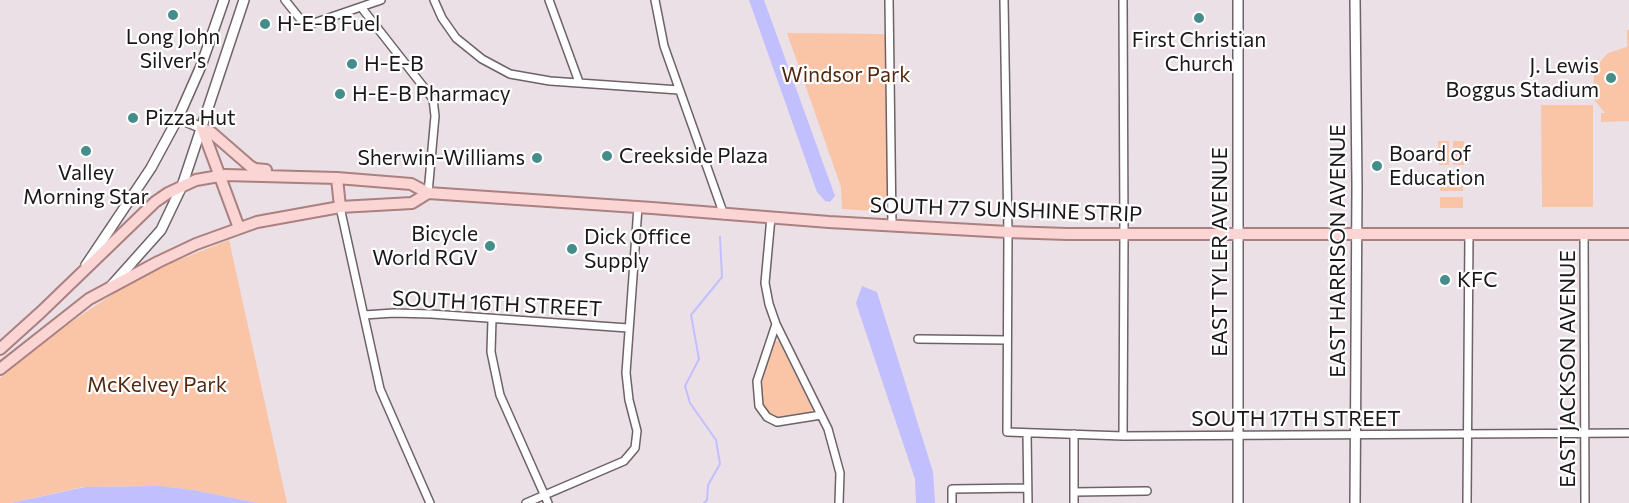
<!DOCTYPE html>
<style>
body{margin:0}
canvas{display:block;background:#ebe0e5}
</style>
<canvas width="1629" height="503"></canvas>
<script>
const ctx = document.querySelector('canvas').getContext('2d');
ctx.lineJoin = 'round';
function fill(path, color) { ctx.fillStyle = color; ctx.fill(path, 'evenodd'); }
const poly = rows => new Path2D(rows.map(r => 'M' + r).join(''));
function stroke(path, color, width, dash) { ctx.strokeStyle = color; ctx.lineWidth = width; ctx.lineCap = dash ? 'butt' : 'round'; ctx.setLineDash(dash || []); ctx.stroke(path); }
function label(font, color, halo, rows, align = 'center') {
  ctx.font = font + ' Commissioner,sans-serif'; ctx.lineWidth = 4.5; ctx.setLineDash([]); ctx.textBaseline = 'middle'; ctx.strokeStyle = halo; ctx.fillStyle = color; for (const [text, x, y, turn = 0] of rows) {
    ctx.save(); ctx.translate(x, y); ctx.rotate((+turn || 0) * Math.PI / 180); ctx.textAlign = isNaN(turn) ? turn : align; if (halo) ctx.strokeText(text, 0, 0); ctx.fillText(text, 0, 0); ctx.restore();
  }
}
fill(poly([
 [1627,30,1629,30,1629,121,1601,122,1601,113,1605,113,1595,101,1593,92,1594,71,1600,62,1608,53,1627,47],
 [787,33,887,34,888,212,842,209,841,187],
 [1541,105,1593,105,1593,207,1542,207],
 [1438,141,1449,141,1449,165,1439,165],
 [1453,141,1464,141,1464,165,1453,165],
 [1440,180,1463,180,1463,191,1440,191],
 [1440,197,1463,197,1463,208,1440,208],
 [229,240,287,503,258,503,193,490,160,486,82,487,11,503,0,503,0,378,52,335,116,292,164,266],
 [774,340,779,342,812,408,811,413,777,418,768,413,763,405,761,383]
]), '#fac4a7');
fill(poly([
 [749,0,764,0,835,196,830,202,825,201,817,192],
 [862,286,877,292,933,472,935,503,916,503,915,479,856,303],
 [160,486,193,490,258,503,11,503,85,487]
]), '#c2bfff');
stroke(poly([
 [704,503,707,500,708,485,720,464,716,440,690,403,685,386,699,359,691,315,722,277,720,237]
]), '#c2bfff', 2);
const minor = poly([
 [285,0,301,20,311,24,381,0],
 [434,0,442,18,456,38,482,59,510,74,550,81,679,90],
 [549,0,579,82],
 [655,0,664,46,724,215],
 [889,0,892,226],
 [1004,0,1008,232,1007,432,1123,436,1629,433],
 [361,7,433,99,435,116,428,193],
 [340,207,380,389,430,503],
 [771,217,765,283,769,304,776,324,828,429,840,473,839,503],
 [1584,235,1585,503],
 [364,315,394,313,431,314,628,328],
 [492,319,491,352,500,395,548,503],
 [776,324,757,381,759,406,767,417,777,422,821,415],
 [918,339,1007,340],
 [1027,433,1028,503],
 [1074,434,1074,503],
 [1123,436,1124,234,1123,0],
 [1074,492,1147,491],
 [526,503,624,461,635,448,637,431,629,400,626,373,638,207],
 [952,503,952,489,1027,488],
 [1467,503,1469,233]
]);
const secondary = poly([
 [1238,0,1238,503],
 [178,118,202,128],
 [86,265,151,168,178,118,201,66,224,0],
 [111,286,161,230,182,186,244,0],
 [1355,503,1357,186,1355,0]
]);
const primary = poly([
 [202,128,212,133,250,166,255,169,266,170],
 [202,128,239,228],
 [337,178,340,207],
 [0,349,41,312,155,202,168,193,196,180,225,175,337,178,411,184,428,193,652,208,829,222,1008,232,1067,234,1629,234],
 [0,369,89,299,158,262,196,244,257,222,340,207,412,203,428,193]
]);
stroke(minor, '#6c6267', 10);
stroke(secondary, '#6c6267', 12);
stroke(primary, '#ab8080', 14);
stroke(minor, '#fff', 7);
stroke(secondary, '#fff', 9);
stroke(primary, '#fbd5d4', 10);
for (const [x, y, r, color] of [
 [173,15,6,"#458d8b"],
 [1199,18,6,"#458d8b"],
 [265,24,6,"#458d8b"],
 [352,64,6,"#458d8b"],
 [1611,78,6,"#458d8b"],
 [340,94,6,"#458d8b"],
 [133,118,6,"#458d8b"],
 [86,151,6,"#458d8b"],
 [607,156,6,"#458d8b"],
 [537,158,6,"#458d8b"],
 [1377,166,6,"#458d8b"],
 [490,246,6,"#458d8b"],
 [572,249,6,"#458d8b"],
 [1445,280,6,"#458d8b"]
]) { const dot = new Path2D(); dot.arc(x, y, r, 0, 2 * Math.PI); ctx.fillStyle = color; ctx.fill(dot); stroke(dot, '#fff', 2); }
label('21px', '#1b1719', '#fff', [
 ["H-E-B Fuel",277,24],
 ["Long John",173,37,"center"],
 ["Silver's",173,61,"center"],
 ["First Christian",1199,40,"center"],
 ["Church",1199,64,"center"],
 ["H-E-B",364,64],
 ["J. Lewis",1599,66,"right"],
 ["Boggus Stadium",1599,90,"right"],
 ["H-E-B Pharmacy",352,94],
 ["Pizza Hut",145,118],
 ["Board of",1389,154],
 ["Education",1389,178],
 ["Creekside Plaza",619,156],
 ["Sherwin-Williams",525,158,"right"],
 ["Valley",86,173,"center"],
 ["Morning Star",86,197,"center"],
 ["Bicycle",478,234,"right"],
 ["World RGV",478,258,"right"],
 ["Dick Office",584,237],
 ["Supply",584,261],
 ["KFC",1457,280]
], 'left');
label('21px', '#522910', '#fff', [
 ["Windsor Park",846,75],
 ["McKelvey Park",157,385]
]);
label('21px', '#1b1719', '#fff', [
 ["SOUTH 77 SUNSHINE STRIP",1006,210,2],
 ["EAST HARRISON AVENUE",1338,251,-90],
 ["EAST TYLER AVENUE",1220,252,-90],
 ["SOUTH 16TH STREET",497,304,3],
 ["EAST JACKSON AVENUE",1568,369,-90],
 ["SOUTH 17TH STREET",1296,419]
]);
</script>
